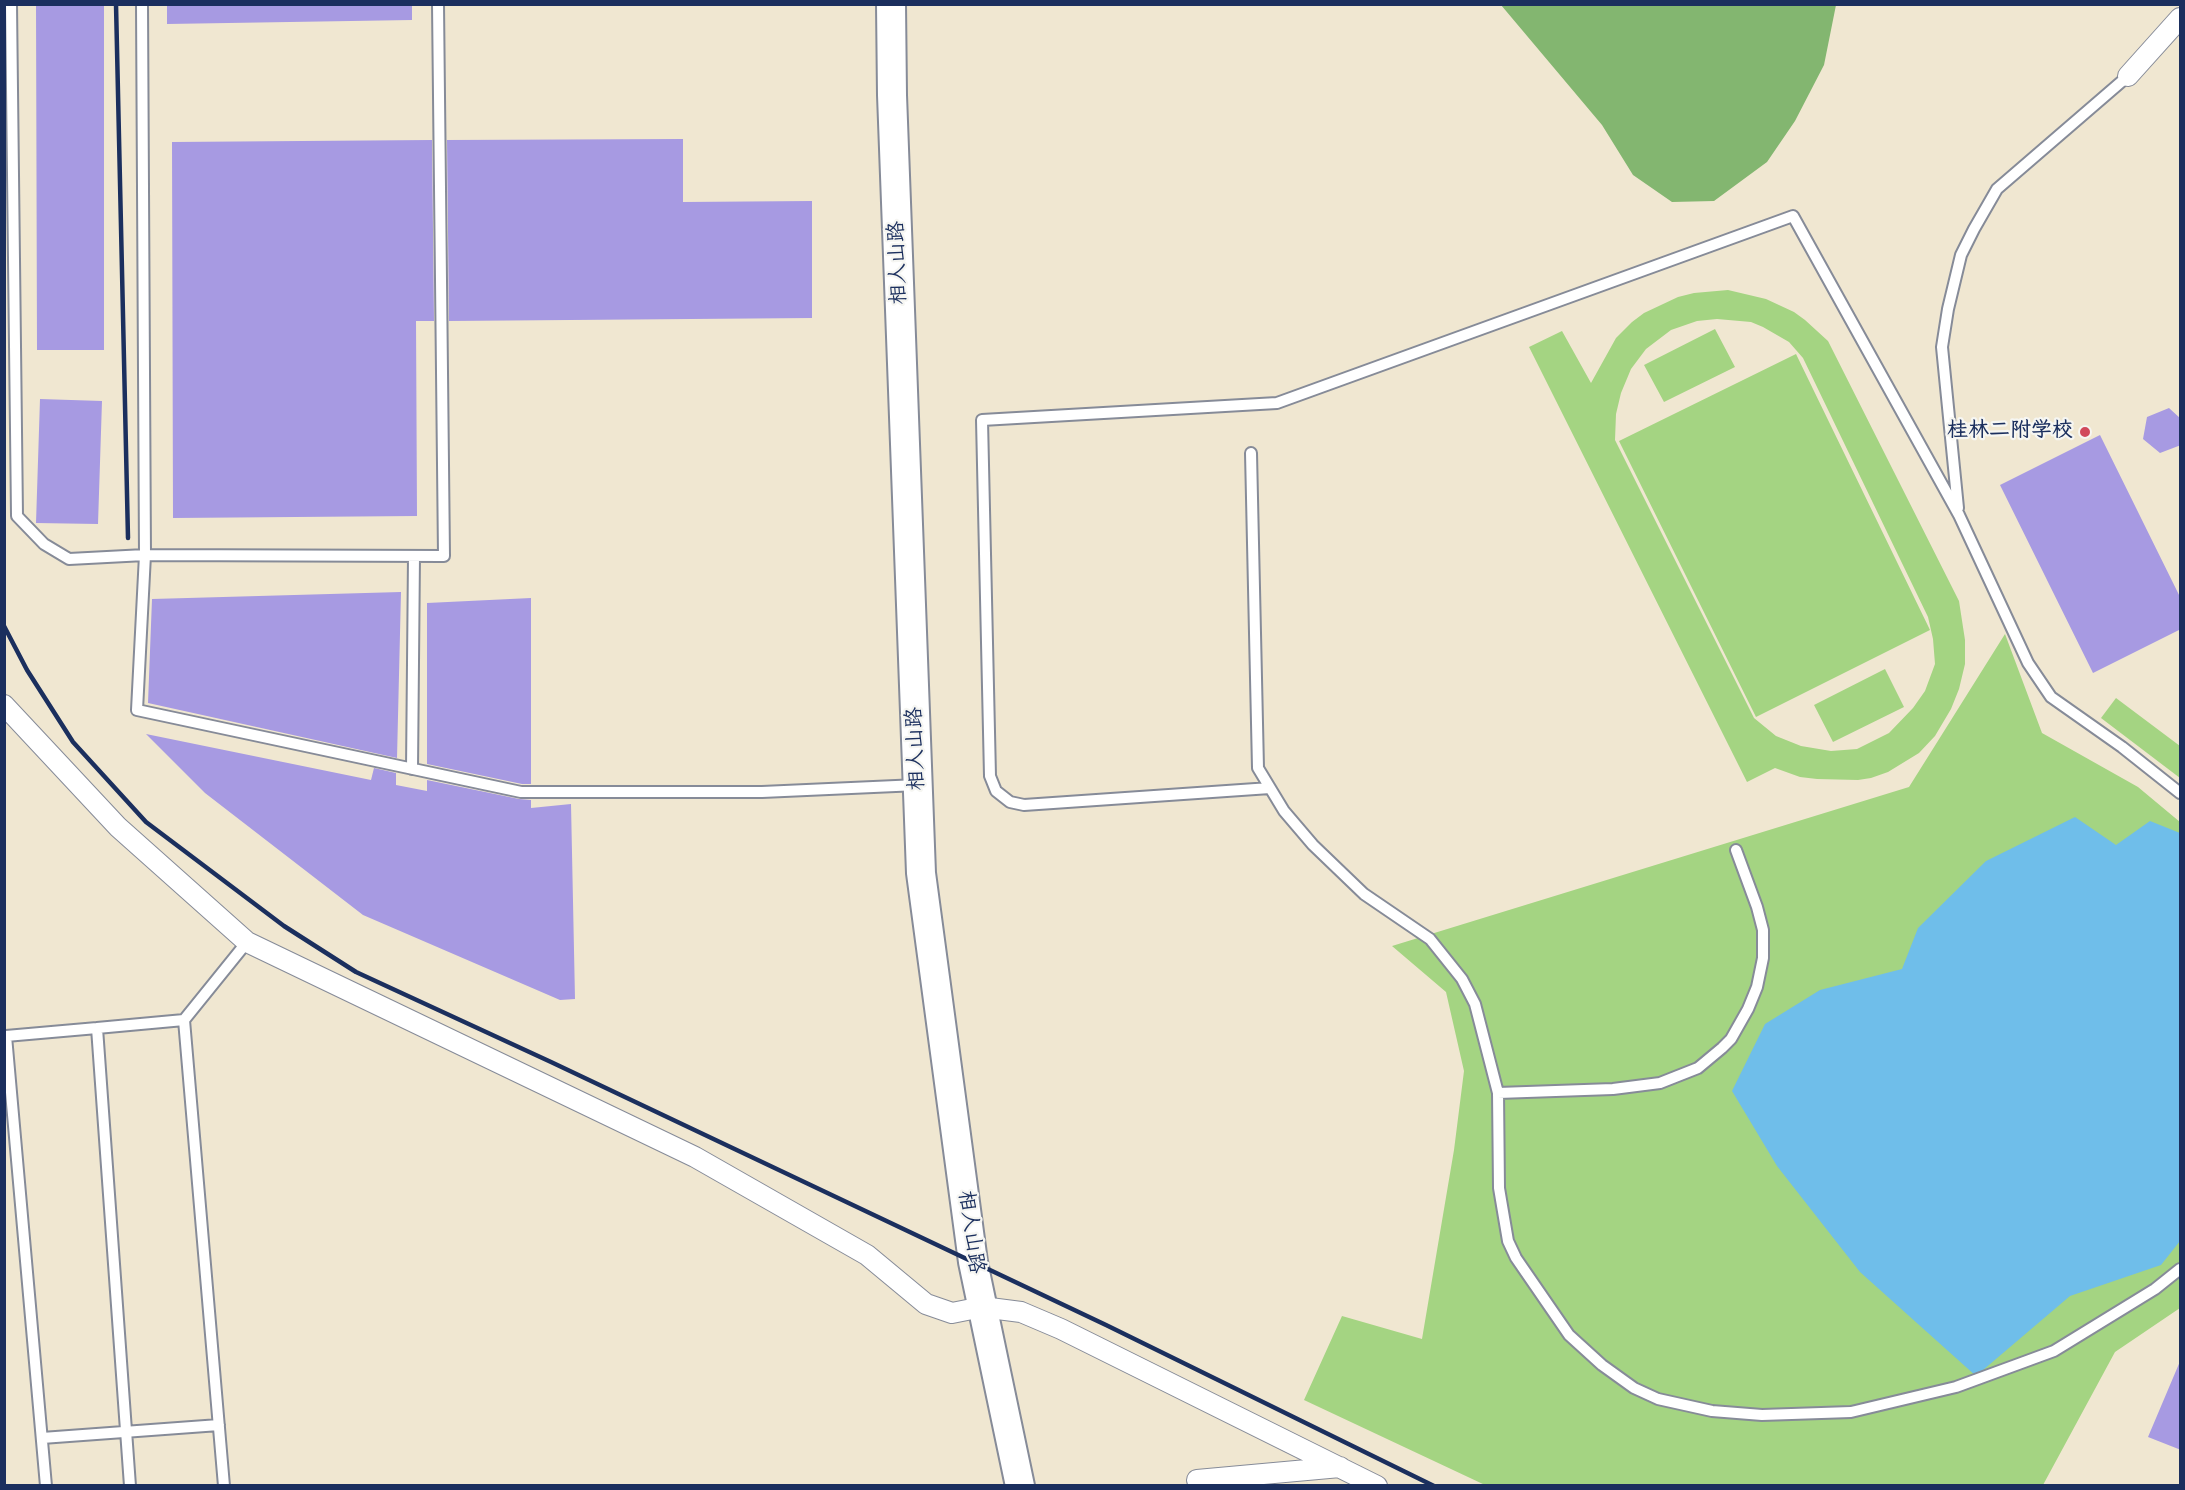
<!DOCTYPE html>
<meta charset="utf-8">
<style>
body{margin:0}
#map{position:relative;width:2185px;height:1490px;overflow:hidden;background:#f0e7d1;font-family:"Architects Daughter",sans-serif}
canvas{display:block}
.frame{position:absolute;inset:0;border:6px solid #1b2f5e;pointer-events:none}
</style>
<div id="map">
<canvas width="2185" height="1490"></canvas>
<div class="frame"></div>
</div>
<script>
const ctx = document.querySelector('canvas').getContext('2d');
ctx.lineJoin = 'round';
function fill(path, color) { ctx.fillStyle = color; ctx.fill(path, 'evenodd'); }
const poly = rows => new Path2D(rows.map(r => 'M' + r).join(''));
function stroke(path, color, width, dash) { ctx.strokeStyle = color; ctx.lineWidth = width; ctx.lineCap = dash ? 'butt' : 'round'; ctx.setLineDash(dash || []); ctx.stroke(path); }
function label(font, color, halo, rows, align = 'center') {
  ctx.font = font + ' "Architects Daughter","LXGW WenKai TC",sans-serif'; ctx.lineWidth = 4.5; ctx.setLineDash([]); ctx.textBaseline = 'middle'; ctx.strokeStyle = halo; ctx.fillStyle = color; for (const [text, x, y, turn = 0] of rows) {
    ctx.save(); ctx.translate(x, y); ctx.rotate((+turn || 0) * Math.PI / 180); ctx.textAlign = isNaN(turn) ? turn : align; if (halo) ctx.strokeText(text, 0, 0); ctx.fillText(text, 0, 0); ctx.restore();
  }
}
fill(poly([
 [1728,290,1766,299,1794,312,1805,320,1828,341,1959,601,1965,640,1965,664,1959,689,1951,709,1935,736,1919,753,1888,772,1871,778,1858,780,1817,779,1800,777,1775,768,1747,782,1529,347,1562,331,1591,383,1616,338,1632,322,1644,313,1678,297,1694,293],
 [1717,319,1751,322,1763,327,1789,342,1803,358,1928,617,1933,639,1935,664,1925,691,1913,708,1889,733,1857,749,1831,751,1801,746,1776,736,1754,718,1615,440,1616,414,1621,393,1631,369,1646,349,1671,330,1697,321],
 [1715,329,1735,367,1664,402,1644,365],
 [1796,354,1930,630,1756,717,1619,441],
 [2005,634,2042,733,2138,787,2180,822,2180,1308,2115,1352,2043,1485,1485,1485,1304,1400,1342,1316,1422,1339,1454,1150,1464,1071,1446,992,1392,946,1909,787],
 [1885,669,1904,707,1833,742,1814,705],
 [2116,698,2180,746,2180,778,2101,718]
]), '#a4d482');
fill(poly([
 [1501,5,1836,5,1824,65,1795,121,1767,162,1714,201,1672,202,1633,175,1602,125]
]), '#83b670');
fill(poly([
 [2075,817,2116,845,2150,821,2180,833,2180,1241,2161,1265,2070,1296,1976,1376,1860,1272,1777,1166,1732,1091,1765,1024,1820,990,1902,969,1918,928,1986,861]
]), '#6fbeea');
fill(poly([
 [36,4,104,4,104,350,37,350],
 [167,4,412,4,412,20,167,24],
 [683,139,683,202,812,201,812,318,449,321,447,140],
 [432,140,434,321,416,321,417,516,173,518,172,142],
 [40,399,102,401,98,524,36,523],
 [2169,408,2181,419,2181,445,2160,453,2143,439,2147,417],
 [2100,435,2181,599,2181,629,2093,673,2000,485],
 [401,592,397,758,148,703,152,599],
 [531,598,531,784,522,784,427,764,427,603],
 [146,734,371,780,374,768,396,773,396,785,427,791,427,780,519,799,531,800,531,808,571,804,575,999,560,1000,363,915,205,793],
 [2181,1359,2181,1450,2148,1437]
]), '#a79ae2');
const lane = poly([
 [11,4,17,516,44,544,69,559,145,555,444,556,438,4],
 [142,4,145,555,137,710,521,792,762,792,918,785],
 [1251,453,1258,768,1284,811,1313,845,1364,894,1430,939,1462,979,1475,1004,1498,1093,1499,1188,1508,1241,1516,1258,1569,1335,1602,1365,1634,1388,1658,1399,1712,1411,1762,1415,1851,1412,1956,1387,2054,1351,2155,1289,2180,1269],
 [1958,508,1942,347,1948,309,1961,255,1974,229,1997,189,2128,76],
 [412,769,414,556],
 [1270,788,1024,805,1010,802,996,791,990,776,982,420,1277,403,1793,216,1959,515,2028,663,2051,697,2122,747,2180,793],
 [1498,1093,1613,1089,1660,1083,1698,1068,1722,1048,1731,1039,1748,1009,1757,987,1763,958,1763,930,1757,907,1736,850],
 [42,1438,219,1425],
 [46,1486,6,1036,97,1028],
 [130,1486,97,1028,184,1020],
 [224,1486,184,1020,247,942]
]);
const street = poly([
 [2128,76,2180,18],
 [4,705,118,827,247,942,695,1157,867,1255,926,1304,952,1313,982,1307,1021,1312,1061,1329,1377,1486],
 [1197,1480,1340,1467]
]);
const secondary = poly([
 [891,4,892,95,921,873,973,1262,1020,1486]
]);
stroke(lane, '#868b98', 14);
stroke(street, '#868b98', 22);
stroke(secondary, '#868b98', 32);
stroke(lane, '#fff', 10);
stroke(street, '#fff', 20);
stroke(secondary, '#fff', 28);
stroke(poly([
 [116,4,128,538],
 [4,626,27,670,73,742,146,822,284,926,356,972,551,1062,1106,1325,1434,1486]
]), '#1b2f5e', 4.5);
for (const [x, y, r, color] of [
 [2085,432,6,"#d1495b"]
]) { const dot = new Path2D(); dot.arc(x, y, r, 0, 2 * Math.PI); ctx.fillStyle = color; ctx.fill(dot); stroke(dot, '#f6f6f2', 2); }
label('21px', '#1b2f5e', '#f6f6f2', [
 ["相人山路",899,263,-92],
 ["相人山路",917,749,-92],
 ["相人山路",970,1232,82]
]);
label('bold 21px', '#1b2f5e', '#f6f6f2', [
 ["桂林二附学校",2073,432]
], 'right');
</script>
